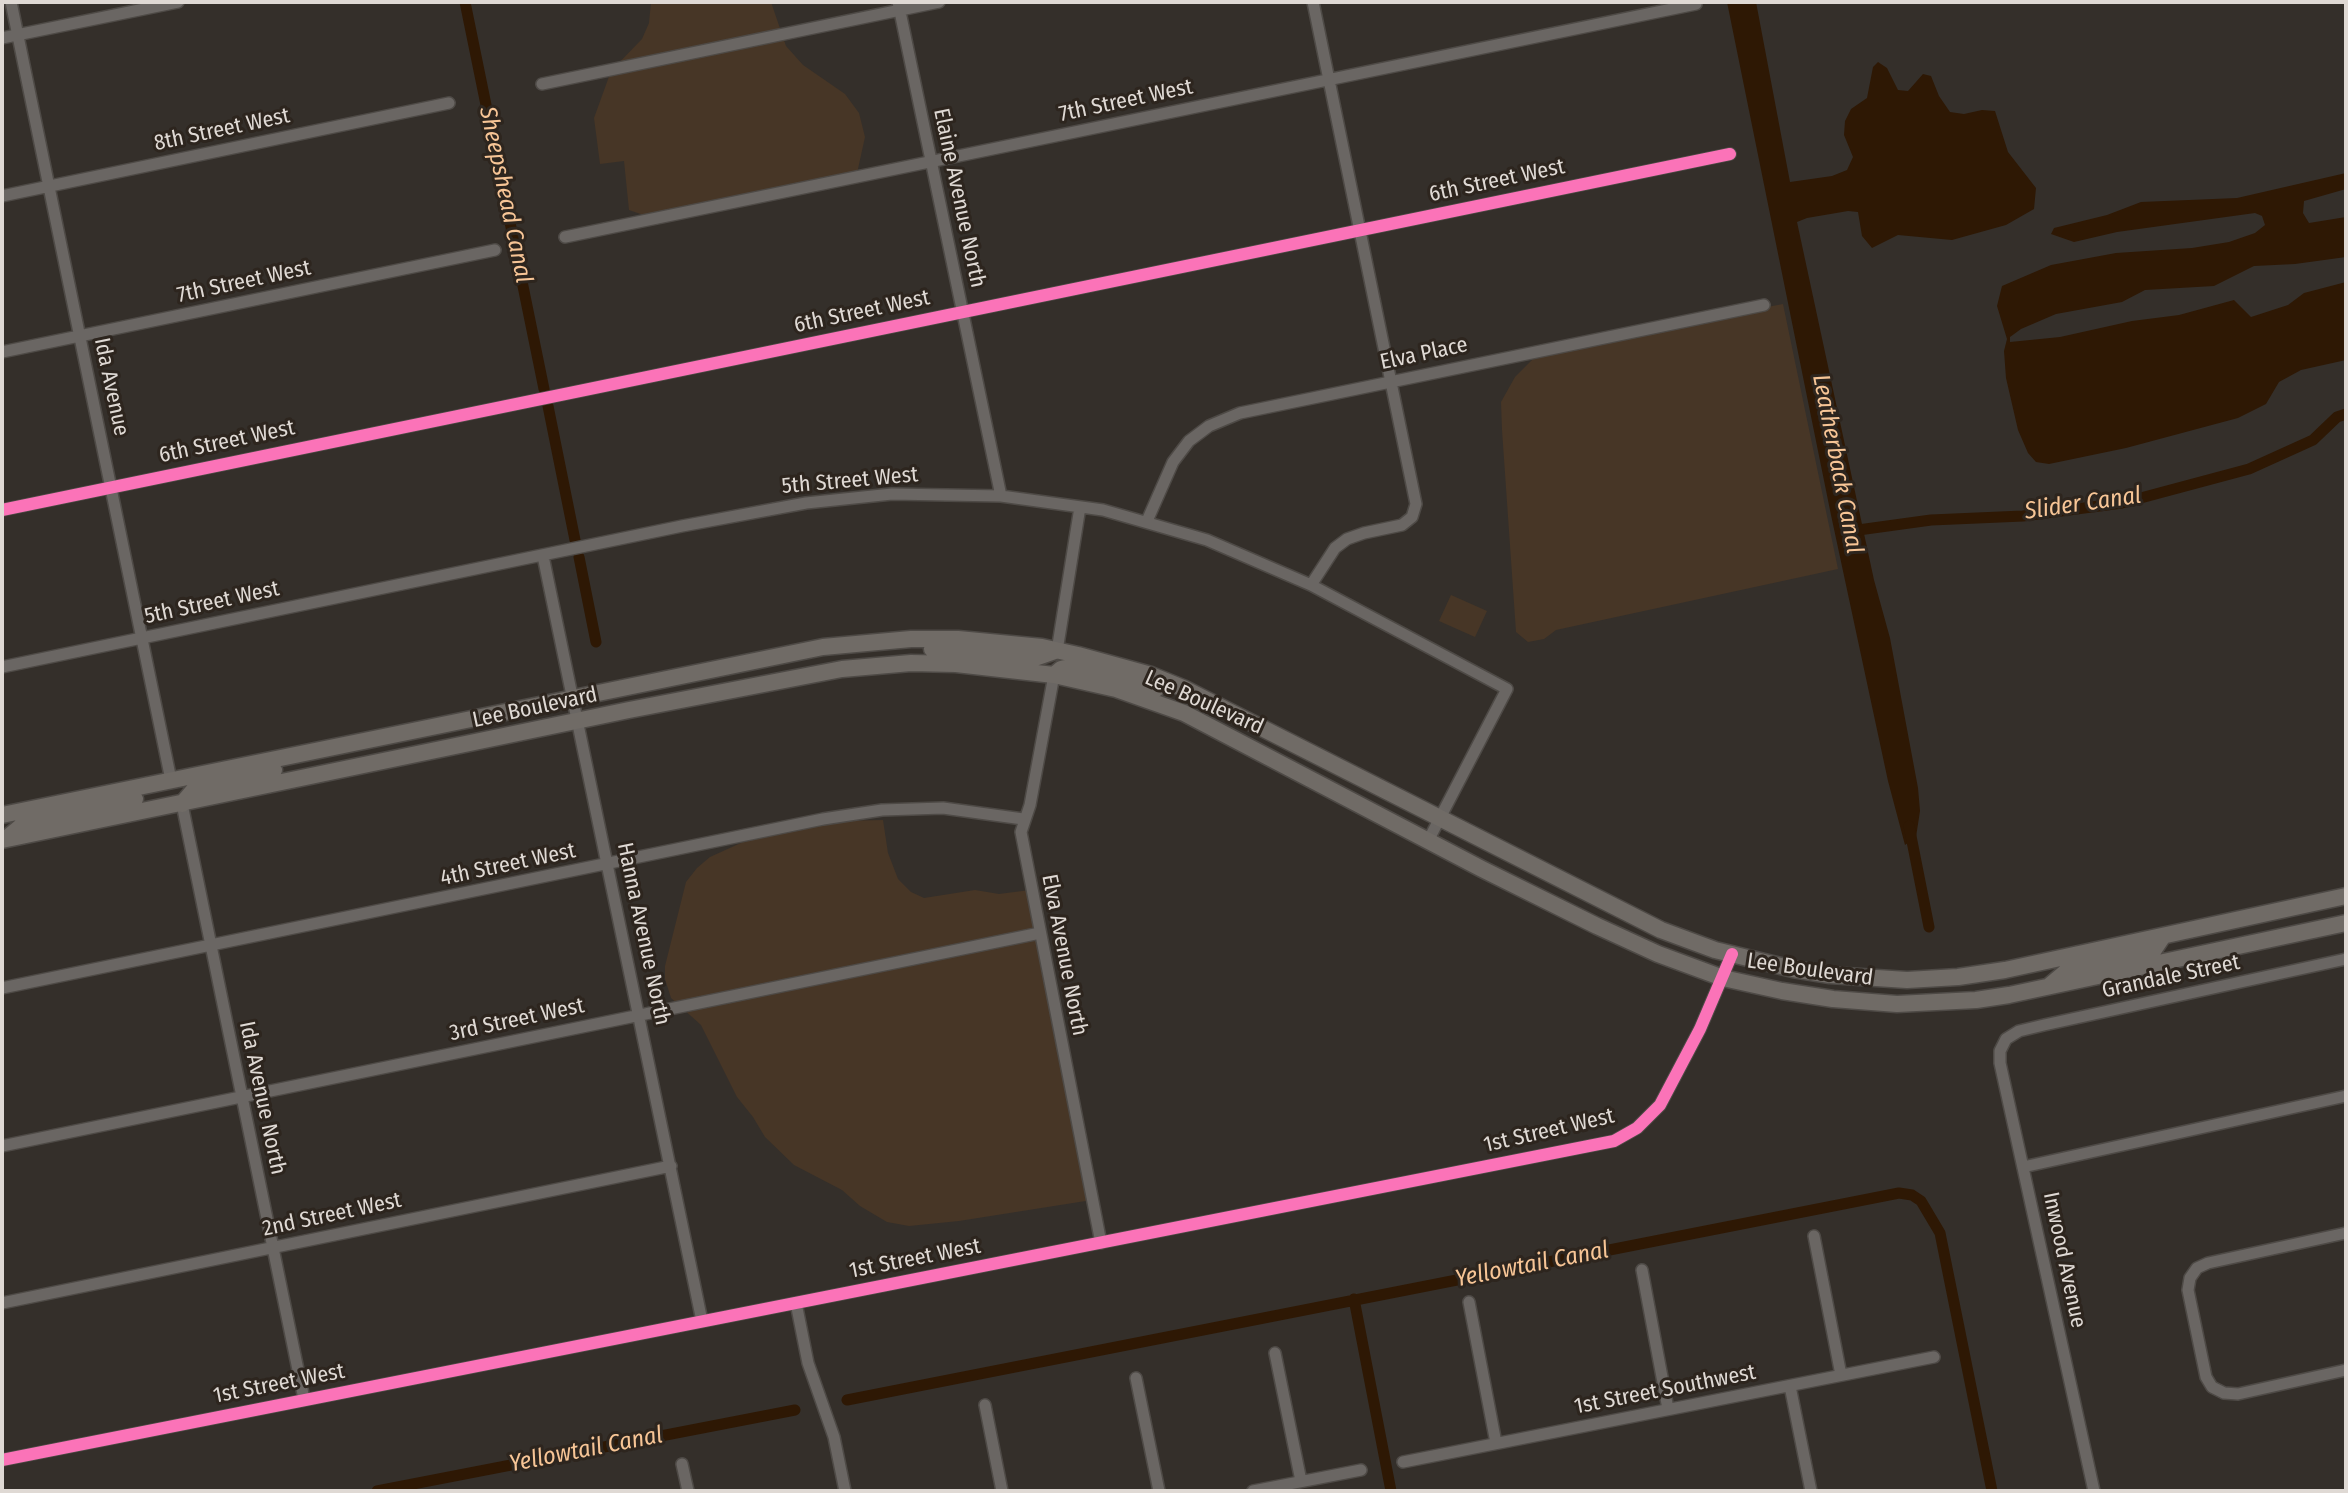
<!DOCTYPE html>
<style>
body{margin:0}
#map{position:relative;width:2348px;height:1493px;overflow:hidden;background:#342f2a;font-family:"Fira Sans Condensed",sans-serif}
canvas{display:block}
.frame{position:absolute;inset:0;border:4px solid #dfd9d4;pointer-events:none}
</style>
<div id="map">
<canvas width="2348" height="1493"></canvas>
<div class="frame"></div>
</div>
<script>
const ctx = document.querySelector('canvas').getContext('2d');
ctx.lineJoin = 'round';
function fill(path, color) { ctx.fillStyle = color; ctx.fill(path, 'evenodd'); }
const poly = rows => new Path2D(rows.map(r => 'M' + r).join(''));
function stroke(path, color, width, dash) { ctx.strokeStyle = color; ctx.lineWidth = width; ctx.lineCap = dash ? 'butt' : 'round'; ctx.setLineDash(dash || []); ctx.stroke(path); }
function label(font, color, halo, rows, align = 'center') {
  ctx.font = font + ' "Fira Sans Condensed",sans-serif'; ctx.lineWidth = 6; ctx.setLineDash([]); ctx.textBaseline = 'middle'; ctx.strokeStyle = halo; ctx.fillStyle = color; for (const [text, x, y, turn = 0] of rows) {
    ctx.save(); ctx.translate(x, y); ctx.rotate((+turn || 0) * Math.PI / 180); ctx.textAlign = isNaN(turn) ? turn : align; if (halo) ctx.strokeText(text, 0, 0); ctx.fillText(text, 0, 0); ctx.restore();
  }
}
fill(poly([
 [651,2,771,2,786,46,803,65,845,94,859,113,865,137,856,178,655,219,629,210,624,161,600,164,594,118,611,71,642,39,649,23],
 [1783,304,1838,569,1556,630,1544,639,1528,642,1516,632,1502,430,1501,402,1515,377,1532,360,1545,352,1565,346],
 [1451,595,1487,611,1475,637,1439,621],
 [883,820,888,853,898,879,911,892,924,898,975,890,999,894,1030,890,1092,1200,959,1221,909,1226,887,1222,860,1206,842,1190,794,1165,765,1137,753,1117,737,1097,701,1025,671,998,665,979,665,966,686,882,697,868,710,857,743,842,837,821]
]), '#473626');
fill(poly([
 [1727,2,1756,2,1790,182,1832,176,1847,170,1853,157,1844,135,1845,121,1851,109,1867,98,1873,67,1878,62,1887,68,1898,90,1908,91,1923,74,1931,76,1939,96,1950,112,1964,114,1982,110,1995,111,2008,152,2036,188,2034,209,2006,225,1952,240,1898,235,1872,248,1862,236,1858,212,1848,211,1807,218,1797,222,1874,580,1890,638,1918,788,1920,811,1916,837,1905,845,1888,781,1831,515],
 [2346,173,2346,189,2304,201,2303,213,2309,223,2346,217,2346,257,2295,264,2254,266,2214,286,2145,290,2122,302,2056,314,2021,329,2010,337,2010,342,2060,337,2132,321,2179,315,2234,300,2251,317,2288,305,2304,293,2346,282,2346,360,2301,370,2279,382,2266,404,2238,418,2126,448,2049,464,2036,462,2028,453,2018,430,2006,378,2004,351,2007,339,1997,306,2002,286,2051,265,2116,253,2192,248,2229,242,2255,233,2265,225,2262,216,2255,213,2117,232,2074,242,2051,234,2054,228,2107,215,2141,202,2237,198]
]), '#2e1804');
stroke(poly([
 [465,2,544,389],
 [548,406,575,540],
 [1851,531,1931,520,2023,516,2122,503,2249,469,2313,440,2337,417,2346,414],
 [579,557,596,642],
 [1909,826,1929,927],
 [1354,1299,1391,1491],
 [847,1400,1899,1193,1912,1195,1921,1201,1940,1233,1992,1491],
 [377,1491,795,1410]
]), '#2e1804', 11);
const minor = poly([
 [11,2,171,780],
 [898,2,1001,496],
 [2,38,178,2],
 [542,84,939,2],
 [2,196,449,103],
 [565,237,1696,4],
 [2,352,495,250],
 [2,510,1730,154],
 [1147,521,1173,462,1189,441,1209,426,1240,413,1764,305],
 [543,556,702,1321],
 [1311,585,1335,548,1347,539,1364,533,1402,525,1412,517,1416,504,1313,2],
 [1057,651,1080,507],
 [2,667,682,526,806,503,892,494,1001,496,1103,510,1207,540,1311,585,1507,689,1428,841],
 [1054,675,1030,805,1021,832,1101,1243],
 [182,804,304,1399],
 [2,988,823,819,882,810,943,808,1023,819],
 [2,1146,1040,933],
 [2023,1167,2346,1096],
 [2346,1233,2208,1263,2197,1268,2190,1278,2188,1290,2206,1377,2212,1387,2224,1393,2238,1394,2346,1370],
 [1814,1236,1841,1375],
 [1642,1270,1668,1409],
 [1469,1302,1496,1443],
 [2,1303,671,1166],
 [796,1303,808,1363,834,1437,845,1491],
 [1275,1353,1301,1481],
 [1136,1378,1159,1491],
 [1790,1386,1811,1491],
 [985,1405,1002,1491],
 [2,1460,1614,1141,1637,1128,1660,1105,1700,1029,1732,954],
 [1403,1462,1934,1357],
 [682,1464,688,1491],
 [1253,1491,1361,1470],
 [2094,1491,2000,1063,2000,1051,2006,1039,2019,1031,2044,1025,2346,959]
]);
const secondary = poly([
 [932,649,1035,658,1055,651],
 [1054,675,1061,669,1073,666,1156,689],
 [182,804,193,791,203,785,274,770],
 [2,815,823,647,911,639,958,639,1042,647,1078,655,1151,675,1183,688,1661,930,1715,950,1793,969,1830,975,1907,980,1958,977,2005,970,2346,896],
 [7,838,26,822,135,799],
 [2,840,629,710,842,669,911,663,956,664,1054,675,1116,689,1184,713,1482,869,1597,926,1658,954,1723,978,1782,991,1833,999,1897,1004,1976,1000,2009,995,2346,923],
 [2049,986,2068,970,2153,951,2163,936]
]);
stroke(minor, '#4e4a46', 14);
stroke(secondary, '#4e4a46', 19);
stroke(minor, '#6a6663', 11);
stroke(secondary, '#706b66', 16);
stroke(poly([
 [2,510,1730,154],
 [2,1460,1614,1141,1637,1128,1660,1105,1700,1029,1732,954]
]), '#fb73b8', 12);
label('22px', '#dfd9d4', '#2d251e', [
 ["7th Street West",1126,101,-12],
 ["8th Street West",222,130,-12],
 ["6th Street West",1497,181,-12],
 ["Elaine Avenue North",959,198,78],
 ["7th Street West",244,282,-12],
 ["6th Street West",862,312,-12],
 ["Elva Place",1424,354,-12],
 ["Ida Avenue",111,387,78],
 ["6th Street West",227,442,-12],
 ["5th Street West",850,481,-5],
 ["5th Street West",212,603,-12],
 ["Lee Boulevard",1204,703,24],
 ["Lee Boulevard",535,708,-12],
 ["4th Street West",508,865,-12],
 ["Hanna Avenue North",643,934,78],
 ["Elva Avenue North",1064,955,79],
 ["Lee Boulevard",1810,970,8],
 ["Grandale Street",2171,977,-12],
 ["3rd Street West",517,1020,-12],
 ["Ida Avenue North",262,1098,78],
 ["1st Street West",1549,1131,-13],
 ["2nd Street West",332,1215,-12],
 ["1st Street West",915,1259,-11],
 ["Inwood Avenue",2064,1260,78],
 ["1st Street West",279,1384,-11],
 ["1st Street Southwest",1665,1390,-11]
]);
label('italic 24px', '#f7c596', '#2d251e', [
 ["Sheepshead Canal",505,195,78],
 ["Leatherback Canal",1837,464,79],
 ["Slider Canal",2083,504,-8],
 ["Yellowtail Canal",1532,1265,-11],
 ["Yellowtail Canal",586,1450,-11]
]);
</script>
